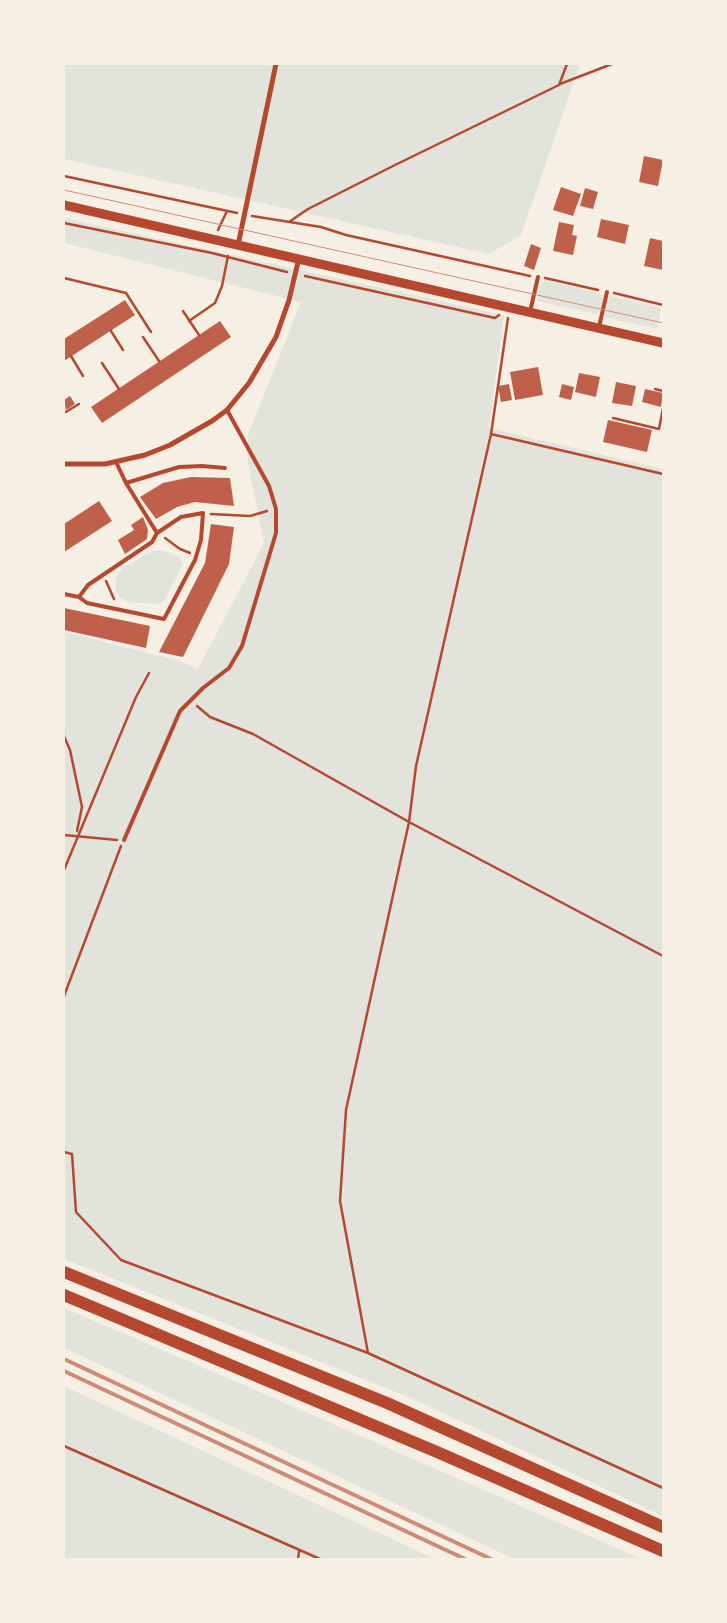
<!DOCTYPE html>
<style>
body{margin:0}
#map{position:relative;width:727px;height:1623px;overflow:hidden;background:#f6efe4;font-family:"IBM Plex Serif",serif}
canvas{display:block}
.frame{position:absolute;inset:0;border:65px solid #f6efe4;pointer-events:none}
</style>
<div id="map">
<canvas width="727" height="1623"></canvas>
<div class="frame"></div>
</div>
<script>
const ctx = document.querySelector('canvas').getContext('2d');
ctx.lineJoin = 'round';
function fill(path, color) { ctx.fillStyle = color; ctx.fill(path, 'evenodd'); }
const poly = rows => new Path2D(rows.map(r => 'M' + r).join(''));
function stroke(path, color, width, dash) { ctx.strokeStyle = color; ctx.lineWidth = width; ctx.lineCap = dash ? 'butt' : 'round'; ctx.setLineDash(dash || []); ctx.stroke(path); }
fill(poly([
 [64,64,580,64,521,235,489,254,64,159],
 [64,218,504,315,489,428,663,469,663,1516,413,1399,64,1259,64,632,181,661,198,669,264,543,248,463,248,435,301,302,64,243],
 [544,280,600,294,603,297,599,312,596,314,537,301,541,283],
 [610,296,661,308,657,329,605,317],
 [161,550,178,556,183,563,165,600,158,604,128,602,119,597,115,589,116,577,123,567,152,551],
 [64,1308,230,1379,642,1559,514,1559,64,1348],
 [64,1386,435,1559,64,1559]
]), '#e2e4dc');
fill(poly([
 [644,156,663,160,658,186,639,182],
 [561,187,581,194,573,216,553,210],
 [585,188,598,192,593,209,580,206],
 [601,219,629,225,625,244,597,237],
 [559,222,574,225,572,235,577,236,573,255,553,251],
 [650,238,663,241,663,270,644,266],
 [531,244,541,248,534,270,524,266],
 [125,300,135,315,64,361,64,339],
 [220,321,231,337,102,423,91,407],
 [538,367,543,395,515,400,510,372],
 [579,373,600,377,596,397,575,392],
 [616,382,636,386,632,406,612,403],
 [509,384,512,400,501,402,498,386],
 [562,384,574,387,571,400,559,397],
 [645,389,663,393,661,407,642,402],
 [70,396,75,404,66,410,64,400],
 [608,420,652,430,647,452,603,442],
 [191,477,230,478,234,506,195,502,177,507,156,519,140,497,163,483],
 [99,501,112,521,64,552,64,524],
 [143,517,148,530,147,539,125,554,118,540,134,530,131,525],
 [211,524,234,527,229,564,183,657,159,652,205,563],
 [64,608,150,626,146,648,64,630]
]), '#bf614a');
stroke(poly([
 [560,84,612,64],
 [64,176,237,213],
 [252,216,321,227,346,235,530,276],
 [289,222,308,209,393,166,559,85,567,64],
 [64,223,212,253,287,272],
 [218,230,227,211],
 [305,276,495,318,499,315],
 [64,278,126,293,151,332],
 [545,278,598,290],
 [614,293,663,305],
 [183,311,199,335],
 [189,321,215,303,222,286,228,256],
 [111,331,123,350],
 [143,337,159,361],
 [71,356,83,376],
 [102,363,119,389],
 [655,389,663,391],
 [64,413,79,404],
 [613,418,659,429,663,408],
 [491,434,663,474],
 [211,514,250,516,267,511],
 [165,538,180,549,190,553],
 [106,581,114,599],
 [197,706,210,717,253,734,409,822,663,956],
 [64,736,70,750,82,807,77,831],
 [64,835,117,840],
 [64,870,136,697,149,673],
 [64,996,121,846],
 [64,1152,72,1154,76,1212,121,1260,368,1353,663,1488],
 [368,1353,340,1201,346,1110,409,822,416,766,491,434,508,318],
 [64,1446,320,1559],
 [298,1559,299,1552]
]), '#b5482f', 2.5);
stroke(poly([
 [530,312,538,277],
 [599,327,607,292],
 [126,483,179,467,202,466,225,468],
 [64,594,79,597,87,603,164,619,195,560,201,540,203,513,181,517,157,533,126,483,116,462],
 [79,597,88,585,152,542,157,533],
 [124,840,180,711,203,688,229,668,242,646,276,533,276,509,269,486,227,410]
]), '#b5482f', 4);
stroke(poly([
 [238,245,276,64],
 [64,464,105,464,145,455,170,445,212,421,227,410,249,383,276,337,289,300,299,258]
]), '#b5482f', 5);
stroke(poly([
 [64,205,663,343]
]), '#b5482f', 9);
stroke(poly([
 [64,1272,387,1403,663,1527],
 [64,1295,437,1452,663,1551]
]), '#b5482f', 12);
stroke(poly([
 [64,190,663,323]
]), '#cf8b77', 1);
stroke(poly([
 [64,1359,491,1559],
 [64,1371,465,1559]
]), '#cf8b77', 4);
</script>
